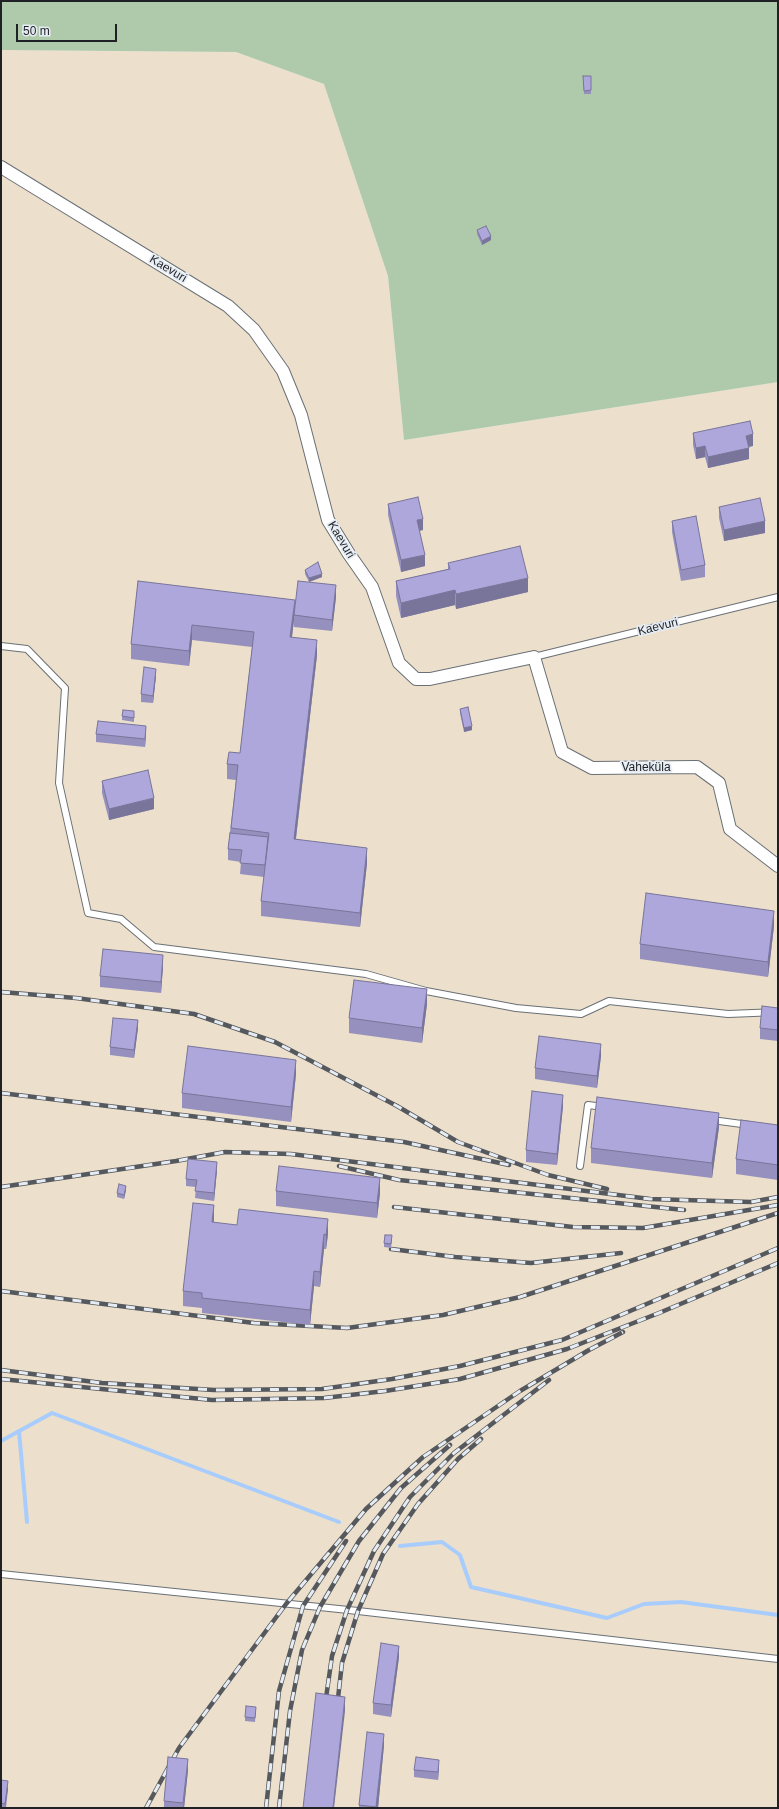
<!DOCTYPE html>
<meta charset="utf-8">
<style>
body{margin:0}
#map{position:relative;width:779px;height:1809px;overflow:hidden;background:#e5ecf3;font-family:Helvetica,sans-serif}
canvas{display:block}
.frame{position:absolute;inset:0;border:2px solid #1f2124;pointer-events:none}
.scale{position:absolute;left:16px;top:24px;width:101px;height:18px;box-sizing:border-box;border:2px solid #1f2124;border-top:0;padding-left:5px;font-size:12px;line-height:14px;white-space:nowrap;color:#1f2124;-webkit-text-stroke:3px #e5ecf3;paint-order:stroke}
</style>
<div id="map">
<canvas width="779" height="1809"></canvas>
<div class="frame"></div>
<div class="scale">50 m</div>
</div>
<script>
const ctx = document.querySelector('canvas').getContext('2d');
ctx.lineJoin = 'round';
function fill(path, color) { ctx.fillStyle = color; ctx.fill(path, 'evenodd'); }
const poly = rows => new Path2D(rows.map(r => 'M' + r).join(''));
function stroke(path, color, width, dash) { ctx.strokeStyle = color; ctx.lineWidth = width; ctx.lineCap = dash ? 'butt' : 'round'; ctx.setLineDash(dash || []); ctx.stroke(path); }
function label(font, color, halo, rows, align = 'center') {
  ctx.font = font + ' Helvetica,sans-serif'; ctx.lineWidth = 3.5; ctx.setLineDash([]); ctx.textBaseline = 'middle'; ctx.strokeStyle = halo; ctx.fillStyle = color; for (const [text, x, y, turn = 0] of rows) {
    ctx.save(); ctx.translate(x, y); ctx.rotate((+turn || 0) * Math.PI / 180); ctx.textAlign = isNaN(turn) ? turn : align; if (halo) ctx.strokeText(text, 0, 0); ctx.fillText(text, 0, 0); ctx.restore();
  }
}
fill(poly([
 [1,50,236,52,324,84,388,276,404,440,778,382,778,1808,1,1808]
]), '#ecdfcb');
fill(poly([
 [1,1,778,1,778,382,404,440,388,276,324,84,236,52,1,50]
]), '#aecaaa');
stroke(poly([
 [19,1431,27,1522],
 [1,1441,52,1413,339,1522],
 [400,1546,442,1542,460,1555,471,1587,607,1618,644,1604,681,1602,778,1615]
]), '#a8cdfc', 4);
const lane = poly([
 [1,646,27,649,65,688,59,783,88,913,121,919,154,947,366,974,426,991,516,1008,581,1014,609,1001,728,1014,778,1012],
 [534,657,778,597],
 [712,1120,749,1125],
 [580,1166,588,1105,604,1107],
 [1,1574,358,1611,778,1659]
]);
const street = poly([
 [1,167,228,306,254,330,283,371,301,415,328,520,349,554,372,587,399,663,416,679,430,679,534,657,562,752,592,768,697,767,719,783,730,829,778,866]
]);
stroke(lane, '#6a7076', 8);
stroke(street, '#6a7076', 14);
stroke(lane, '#fff', 6);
stroke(street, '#fff', 12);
const rail = poly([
 [1,992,76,998,194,1014,275,1042,397,1106,458,1142,548,1175,607,1189],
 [1,1093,404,1142,509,1165],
 [339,1166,399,1180,684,1210],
 [1,1187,176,1161,225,1152,291,1154,650,1199,751,1202,778,1197],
 [394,1207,573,1227,643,1228,778,1205],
 [391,1249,455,1257,531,1263,621,1253],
 [1,1291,254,1323,347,1328,443,1315,520,1297,778,1213],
 [1,1370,102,1383,214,1390,322,1389,392,1379,460,1366,562,1340,778,1248],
 [1,1379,212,1400,324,1398,385,1391,460,1379,567,1349,659,1313,778,1263],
 [325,1705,332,1656,347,1610,374,1551,410,1497,454,1453,549,1380],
 [337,1707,342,1663,358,1611,383,1554,418,1504,458,1459,481,1439],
 [146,1808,179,1748,286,1604,366,1509,423,1457,520,1391,589,1350,623,1332],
 [266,1808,279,1691,303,1606,346,1541],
 [279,1808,290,1711,302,1650,320,1607,359,1541,401,1488,450,1445]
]);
stroke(rail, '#55585d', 4.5);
stroke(rail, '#e5ecf3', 3, [9]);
fill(poly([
 [583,76,591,76,591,94,584,94],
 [477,230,491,240,482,245,477,234],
 [693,433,753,446,749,447,749,459,708,468,705,457,696,459,693,445],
 [388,504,423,530,419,531,425,566,401,572,388,515],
 [719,507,765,533,724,541,719,518],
 [672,521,705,565,705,577,681,581,672,532],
 [448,563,528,592,456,609,455,605,401,618,396,596,396,581,448,569],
 [305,570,322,577,309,582,305,574],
 [138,581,295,609,336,597,332,631,294,627,294,620,292,637,317,655,296,839,367,863,360,927,261,916,261,901,264,877,240,874,241,862,228,860,228,849,236,780,227,779,227,764,240,753,252,647,192,640,189,666,131,659,131,644],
 [156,676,153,703,141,702,141,694],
 [460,709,472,730,464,732,460,713],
 [134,715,134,722,122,720,122,716],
 [96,734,146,734,145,747,96,742],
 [102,781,154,809,109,820,102,793],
 [774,926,768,977,640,959,640,944],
 [163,966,161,993,100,987,100,976],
 [427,1004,422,1043,349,1033,349,1018],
 [778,1008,778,1041,760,1039,760,1028],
 [138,1028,134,1058,110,1055,110,1047],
 [601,1056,597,1088,535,1079,535,1068],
 [296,1074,291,1122,182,1108,182,1093],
 [563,1106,557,1165,526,1162,526,1150],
 [778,1125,778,1180,736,1174,736,1159],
 [719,1127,712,1178,591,1163,591,1148],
 [217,1170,214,1201,195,1198,196,1187,186,1186,186,1179],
 [126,1190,124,1199,117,1197,117,1193],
 [276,1191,380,1193,377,1218,276,1206],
 [214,1220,213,1223,328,1234,326,1249,324,1249,320,1287,314,1286,310,1325,202,1313,202,1308,183,1306,183,1291],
 [392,1239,391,1248,384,1247,384,1243],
 [399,1657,391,1717,373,1714,373,1703],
 [256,1710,255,1722,245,1721,245,1717],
 [384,1745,378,1808,359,1808,359,1805],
 [439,1767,438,1780,414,1777,414,1770],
 [188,1770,184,1808,164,1808,164,1801],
 [1,1780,8,1789,6,1808,1,1808]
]), '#9590bd');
fill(poly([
 [491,236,491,240,482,245,482,241],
 [753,434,753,446,746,447,746,436],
 [705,446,705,457,696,459,696,448],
 [749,448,749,459,708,468,708,457],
 [423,519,423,530,417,531,417,520],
 [765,521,765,533,724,541,724,530],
 [425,555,425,566,401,572,401,560],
 [322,574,322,577,309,582,309,578],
 [528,578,528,592,456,609,456,594],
 [336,585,336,597,332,631,332,620],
 [455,590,455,605,401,618,401,603],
 [295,600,295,616,294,615,294,620,290,652,290,637],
 [192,625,192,640,189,666,189,651],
 [317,640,317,655,294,854,294,839],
 [156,669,156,676,153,703,153,696],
 [146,726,146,734,145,747,145,739],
 [472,726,472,730,464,732,464,728],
 [154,798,154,809,109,820,109,809],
 [367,848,367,863,360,927,360,913],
 [774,911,774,926,768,977,768,962],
 [163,955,163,966,161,993,161,982],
 [427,989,427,1004,422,1043,422,1028],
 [138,1020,138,1028,134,1058,134,1050],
 [601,1044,601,1056,597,1088,597,1076],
 [296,1060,296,1074,291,1122,291,1107],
 [563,1095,563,1106,557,1165,557,1154],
 [719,1113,719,1127,712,1178,712,1163],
 [217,1162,217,1170,214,1201,214,1193],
 [380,1178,380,1193,377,1218,377,1203],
 [126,1186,126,1190,124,1199,124,1195],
 [214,1205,214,1220,212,1237,212,1222],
 [328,1219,328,1234,326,1249,326,1235],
 [324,1234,324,1249,320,1287,320,1272],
 [314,1271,314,1286,310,1325,310,1310],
 [399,1646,399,1657,391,1717,391,1705],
 [345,1697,345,1711,334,1808,333,1808],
 [384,1734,384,1745,378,1808,376,1808],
 [188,1759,188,1770,184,1808,183,1808],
 [439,1760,439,1767,438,1780,438,1772],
 [8,1781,8,1789,5,1808,5,1804]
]), '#79759a');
const building = poly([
 [583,76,591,76,591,90,584,91,583,76],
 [486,226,491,236,482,241,477,230,486,226],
 [750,421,753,434,746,436,749,448,708,457,705,446,696,448,693,433,750,421],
 [418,497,423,519,417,520,425,555,401,560,388,504,418,497],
 [760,498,765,521,724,530,719,507,760,498],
 [696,516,705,565,681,570,672,521,696,516],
 [520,546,528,578,456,594,455,590,401,603,396,581,450,569,448,563,520,546],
 [318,562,322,574,309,578,305,570,318,562],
 [138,581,295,600,290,637,317,640,294,839,367,848,360,913,261,901,269,833,231,828,238,765,227,764,229,752,240,753,254,632,192,625,189,651,131,644,138,581],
 [298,581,336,585,332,620,294,615,298,581],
 [144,667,156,669,153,696,141,694,144,667],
 [468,707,472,726,464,728,460,709,468,707],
 [123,710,134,711,134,718,122,716,123,710],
 [98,721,146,726,145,739,96,734,98,721],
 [148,770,154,798,109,809,102,781,148,770],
 [230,833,268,837,265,865,240,863,242,850,228,849,230,833],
 [646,893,774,911,768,962,640,944,646,893],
 [103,949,163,955,161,982,100,976,103,949],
 [354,980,427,989,422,1028,349,1018,354,980],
 [762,1006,778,1008,778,1030,760,1028,762,1006],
 [113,1018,138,1020,134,1050,110,1047,113,1018],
 [539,1036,601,1044,597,1076,535,1068,539,1036],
 [188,1046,296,1060,291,1107,182,1093,188,1046],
 [532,1091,563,1095,557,1154,526,1150,532,1091],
 [597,1097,719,1113,712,1163,591,1148,597,1097],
 [741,1120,778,1125,778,1165,736,1159,741,1120],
 [188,1159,217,1162,214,1193,195,1191,197,1180,186,1179,188,1159],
 [279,1166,380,1178,377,1203,276,1191,279,1166],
 [119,1184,126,1186,124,1195,117,1193,119,1184],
 [193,1203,214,1205,212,1222,237,1225,239,1209,328,1219,326,1235,324,1234,320,1272,314,1271,310,1310,202,1298,202,1293,183,1291,193,1203],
 [385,1235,392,1235,391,1244,384,1243,385,1235],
 [381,1643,399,1646,391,1705,373,1703,381,1643],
 [316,1693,345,1697,333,1808,303,1808,316,1693],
 [246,1706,256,1707,255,1718,245,1717,246,1706],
 [367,1732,384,1734,376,1807,359,1805,367,1732],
 [168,1757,188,1759,183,1803,164,1801,168,1757],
 [416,1757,439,1760,438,1772,414,1770,416,1757],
 [1,1780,8,1781,5,1804,1,1803,1,1780]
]);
fill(building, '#ada7dc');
stroke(building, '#79759a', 1);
label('12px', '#1f2124', '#e5ecf3', [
 ["Kaevuri",168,269,31],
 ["Kaevuri",341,540,59],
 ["Kaevuri",658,627,-14],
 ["Vaheküla",646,768]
]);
</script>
